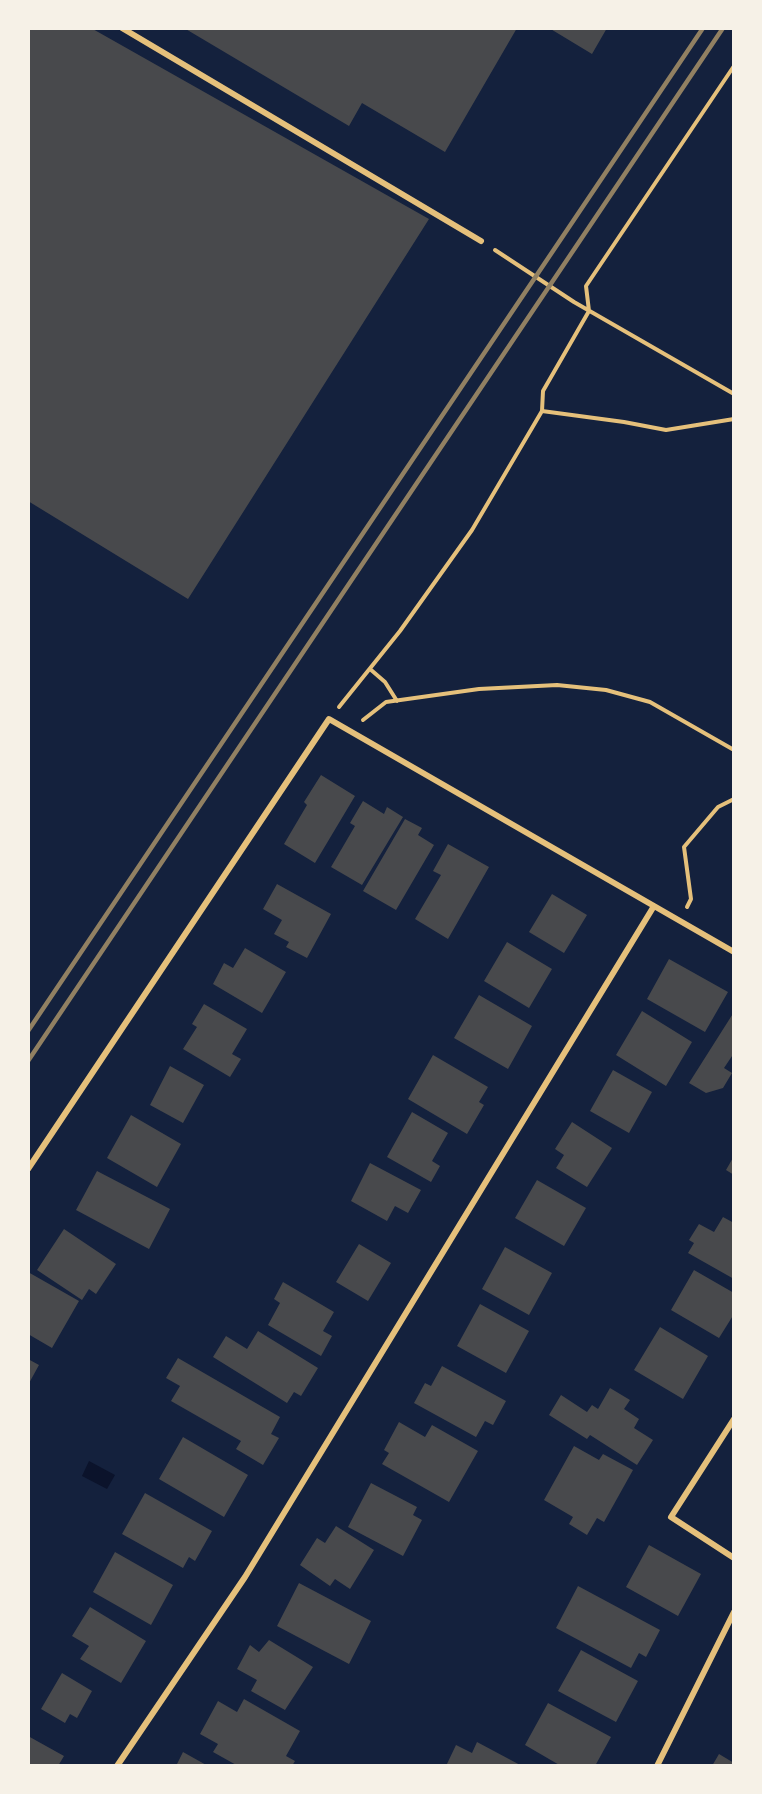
<!DOCTYPE html>
<style>
body{margin:0}
#map{position:relative;width:762px;height:1794px;overflow:hidden;background:#14213d;font-family:"Titillium Web",sans-serif}
canvas{display:block}
.frame{position:absolute;inset:0;border:30px solid #f6f1e7;pointer-events:none}
</style>
<div id="map">
<canvas width="762" height="1794"></canvas>
<div class="frame"></div>
</div>
<script>
const ctx = document.querySelector('canvas').getContext('2d');
ctx.lineJoin = 'round';
function fill(path, color) { ctx.fillStyle = color; ctx.fill(path, 'evenodd'); }
const poly = rows => new Path2D(rows.map(r => 'M' + r).join(''));
function stroke(path, color, width, dash) { ctx.strokeStyle = color; ctx.lineWidth = width; ctx.lineCap = dash ? 'butt' : 'round'; ctx.setLineDash(dash || []); ctx.stroke(path); }
fill(poly([
 [89,1461,115,1475,107,1489,82,1476]
]), '#0b132b');
fill(poly([
 [28,28,91,28,429,219,188,599,28,501],
 [184,28,517,28,445,152,362,103,349,126],
 [549,28,607,28,592,54],
 [321,775,355,796,315,863,284,844,307,805,304,802],
 [363,801,384,814,387,807,403,817,362,885,331,867,355,826,350,823],
 [405,819,422,828,418,835,434,845,396,910,363,891],
 [448,844,489,867,448,939,415,919,441,875,433,871],
 [277,884,331,914,307,958,286,947,289,942,274,934,282,920,263,909],
 [552,894,587,915,564,953,529,932],
 [507,942,552,969,529,1008,484,981],
 [245,948,286,972,262,1013,213,984,224,963,233,968],
 [669,959,728,992,705,1032,647,999],
 [479,995,532,1026,508,1069,454,1038],
 [204,1004,247,1029,232,1054,241,1059,230,1077,183,1049,197,1027,192,1024],
 [642,1011,692,1042,666,1086,616,1055],
 [734,1012,734,1053,724,1068,732,1073,723,1088,706,1093,689,1083],
 [433,1055,488,1087,479,1102,484,1105,467,1134,408,1099],
 [170,1066,204,1085,183,1123,150,1105],
 [613,1070,652,1092,629,1133,590,1111],
 [412,1112,448,1133,432,1161,440,1166,431,1182,387,1157],
 [131,1115,181,1144,157,1187,107,1158],
 [572,1122,612,1148,587,1187,556,1168,564,1155,555,1149],
 [734,1156,734,1175,726,1170],
 [370,1163,421,1190,408,1213,395,1206,387,1221,351,1201],
 [97,1171,170,1209,149,1249,76,1210],
 [537,1180,586,1208,564,1246,515,1218],
 [723,1217,734,1223,734,1279,688,1253,694,1243,689,1240,699,1224,714,1232],
 [64,1229,116,1264,96,1294,89,1289,82,1300,37,1270],
 [359,1244,391,1263,368,1301,336,1282],
 [505,1247,552,1273,529,1315,482,1289],
 [694,1270,734,1293,734,1314,719,1338,671,1310],
 [28,1272,79,1301,52,1348,28,1334],
 [283,1282,334,1312,323,1331,332,1336,321,1356,268,1325,280,1303,274,1299],
 [480,1304,529,1331,506,1373,457,1346],
 [660,1327,708,1356,683,1399,634,1370],
 [258,1331,318,1368,301,1396,294,1392,287,1403,213,1357,226,1336,247,1349],
 [178,1358,280,1417,271,1434,279,1438,263,1465,236,1449,241,1441,171,1401,180,1386,166,1378],
 [28,1359,39,1365,28,1385],
 [442,1366,506,1401,493,1425,485,1421,476,1437,414,1403,425,1383,431,1386],
 [610,1388,630,1400,624,1409,639,1419,634,1428,653,1440,637,1465,590,1435,587,1439,549,1415,561,1395,587,1412,592,1405,598,1409],
 [399,1422,425,1437,432,1425,478,1451,449,1502,382,1464,389,1453,384,1450],
 [183,1437,248,1475,224,1517,159,1479],
 [574,1446,599,1460,603,1454,633,1470,604,1522,597,1518,587,1535,569,1524,573,1517,544,1500],
 [371,1483,417,1507,413,1515,422,1520,403,1556,348,1527],
 [145,1493,212,1531,195,1561,189,1557,183,1568,122,1534],
 [336,1526,374,1550,350,1589,335,1579,330,1586,300,1565,317,1538,325,1543],
 [649,1545,701,1574,678,1616,626,1587],
 [115,1552,173,1585,151,1625,93,1592],
 [299,1583,371,1621,349,1664,277,1626],
 [578,1586,660,1630,646,1657,639,1653,631,1668,556,1628],
 [90,1607,146,1641,121,1683,80,1659,89,1646,72,1636],
 [269,1640,313,1667,285,1710,251,1691,257,1680,237,1669,250,1645,259,1652],
 [581,1650,638,1681,616,1722,558,1691],
 [62,1673,92,1691,77,1718,70,1714,65,1723,41,1709],
 [244,1699,300,1731,286,1756,295,1761,292,1766,238,1766,213,1752,218,1744,200,1734,218,1701,237,1712],
 [548,1703,611,1737,595,1766,561,1766,525,1745],
 [28,1736,64,1756,58,1766,28,1766],
 [477,1742,522,1766,446,1766,456,1745,472,1753],
 [183,1752,208,1766,176,1766],
 [719,1754,734,1763,734,1766,712,1766]
]), '#48494c');
stroke(poly([
 [495,250,574,302,734,394],
 [542,411,543,391,589,311,586,286,734,66],
 [370,669,385,682,397,701],
 [339,707,400,631,472,530,542,411,624,422,666,430,734,419],
 [363,720,386,702,479,689,557,685,606,690,650,702,734,750],
 [687,907,691,899,684,847,718,807,734,799]
]), '#e5c07b', 4);
stroke(poly([
 [122,28,481,241],
 [28,1169,329,719,734,952],
 [734,1419,671,1517,734,1558],
 [117,1766,245,1577,654,906],
 [657,1766,734,1612]
]), '#e5c07b', 6);
stroke(poly([
 [28,1031,703,28],
 [28,1061,723,28]
]), '#918062', 4.5);
</script>
